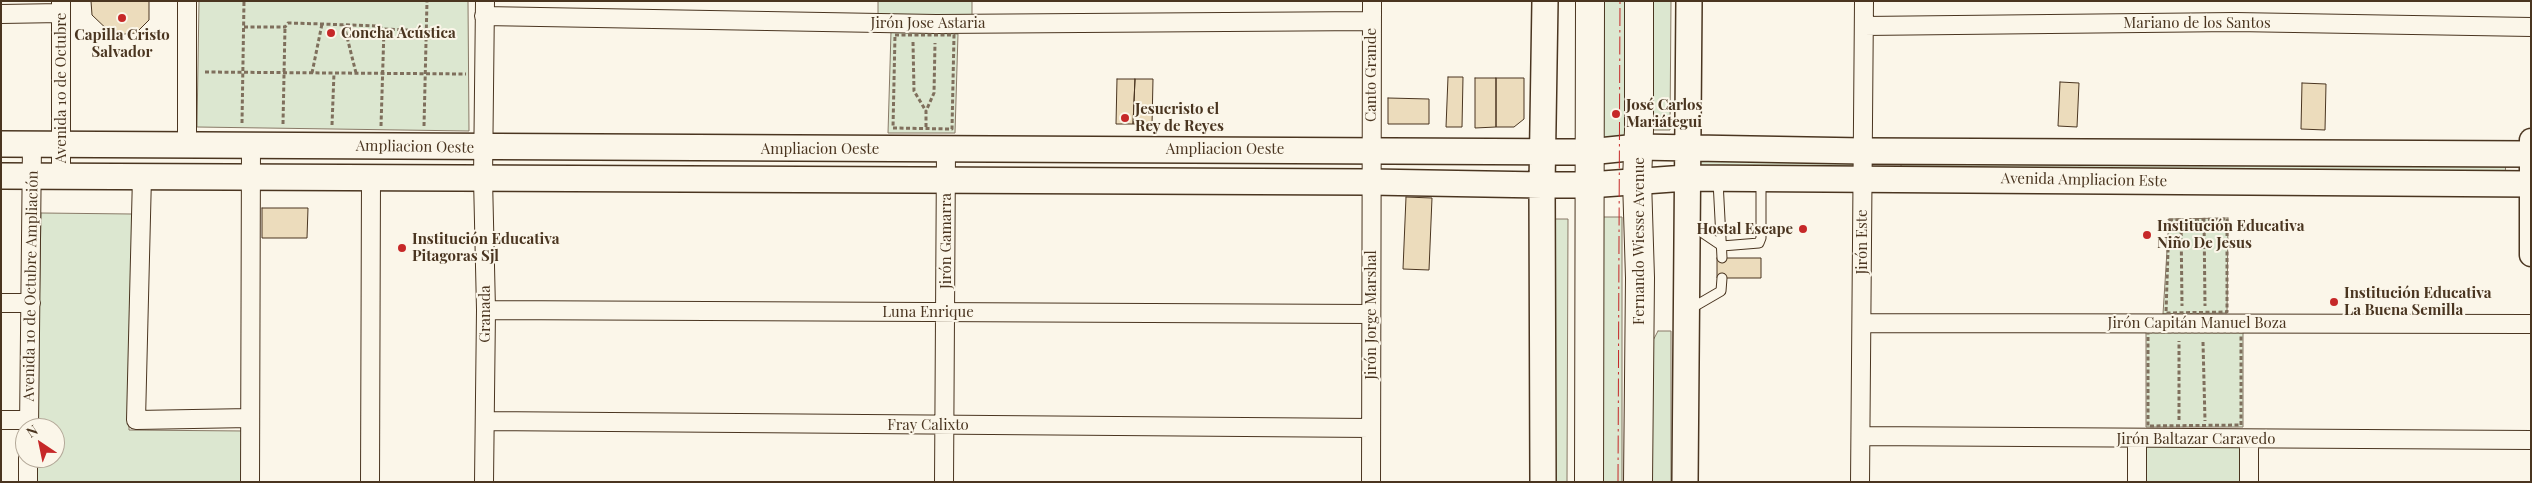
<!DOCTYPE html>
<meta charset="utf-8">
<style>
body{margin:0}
#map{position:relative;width:2532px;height:483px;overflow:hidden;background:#fbf6e9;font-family:"Playfair Display",serif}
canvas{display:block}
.frame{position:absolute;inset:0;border:2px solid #4a3520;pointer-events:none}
.north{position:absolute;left:15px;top:418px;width:50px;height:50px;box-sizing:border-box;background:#fbf6e9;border:1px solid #b4a999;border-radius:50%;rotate:326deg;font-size:14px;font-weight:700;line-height:20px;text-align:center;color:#4a3520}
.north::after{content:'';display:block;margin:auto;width:18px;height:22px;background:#c62828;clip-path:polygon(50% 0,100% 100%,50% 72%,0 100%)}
</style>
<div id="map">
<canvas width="2532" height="483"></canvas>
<div class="frame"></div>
<div class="north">N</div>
</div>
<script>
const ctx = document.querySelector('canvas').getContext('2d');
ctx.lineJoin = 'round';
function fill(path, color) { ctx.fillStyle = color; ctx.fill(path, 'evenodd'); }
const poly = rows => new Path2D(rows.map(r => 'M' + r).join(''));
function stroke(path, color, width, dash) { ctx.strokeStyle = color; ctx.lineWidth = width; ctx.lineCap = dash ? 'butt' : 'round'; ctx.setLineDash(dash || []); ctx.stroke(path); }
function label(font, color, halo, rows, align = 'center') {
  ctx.font = font + ' "Playfair Display",serif'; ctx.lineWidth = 4; ctx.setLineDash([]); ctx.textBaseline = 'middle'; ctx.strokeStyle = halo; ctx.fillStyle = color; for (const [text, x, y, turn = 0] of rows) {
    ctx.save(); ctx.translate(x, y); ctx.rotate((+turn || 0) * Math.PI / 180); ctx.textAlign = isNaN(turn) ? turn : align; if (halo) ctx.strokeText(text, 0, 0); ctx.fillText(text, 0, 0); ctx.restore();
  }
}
const green = poly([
 [199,1,468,1,469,131,197,127,199,1],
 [878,1,972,1,972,19,878,19,878,1],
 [1594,1,1627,1,1625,143,1592,147,1594,1],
 [1645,1,1671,1,1670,130,1645,130,1645,1],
 [891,32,958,34,955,133,888,133,891,32],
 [1700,155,1854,156,1854,173,1699,171,1700,155],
 [1901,158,2506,161,2505,176,1901,172,1901,158],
 [41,213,132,214,129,430,246,431,245,482,36,482,36,458,55,458,55,428,37,428,41,213],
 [1589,217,1622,217,1622,482,1589,482,1589,217],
 [2228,218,2227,313,2163,314,2169,219,2228,218],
 [1548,219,1568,219,1567,482,1550,482,1548,219],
 [2146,330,2243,331,2243,427,2146,427,2146,330],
 [1658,331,1671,331,1671,482,1646,482,1647,352,1658,331],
 [2237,444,2240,447,2241,482,2144,482,2144,448,2147,445,2237,444]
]);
fill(green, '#dce7d0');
stroke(green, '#887966', 1);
const building = poly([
 [91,1,149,1,149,20,136,33,113,35,92,15,91,1],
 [1448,77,1463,77,1462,127,1446,127,1448,77],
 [1475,78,1496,78,1496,127,1475,128,1475,78],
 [1496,78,1524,78,1524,119,1514,127,1496,127,1496,78],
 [1117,79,1135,79,1133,124,1116,124,1117,79],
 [1135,79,1153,79,1152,125,1133,124,1135,79],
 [2060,82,2079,83,2077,127,2058,126,2060,82],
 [2302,83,2326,84,2325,130,2301,129,2302,83],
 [1388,98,1429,99,1429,124,1388,124,1388,98],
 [1406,197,1432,198,1429,270,1403,269,1406,197],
 [262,208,308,208,307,238,262,238,262,208],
 [1717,258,1761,258,1761,278,1717,278,1717,258]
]);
fill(building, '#ecdcbc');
stroke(building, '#4a3520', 1);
const service = poly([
 [1718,181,1722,258],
 [1691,225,1722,246,1759,243,1761,238,1761,181],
 [1690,309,1721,291,1722,278]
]);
const minor = poly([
 [61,1,61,175],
 [187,1,187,144],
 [1,14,61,13],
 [484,16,936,24,1371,21],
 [1864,26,2235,22,2531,27],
 [142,176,136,420,250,418],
 [1,303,31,303],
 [486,310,1371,314],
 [1862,323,2531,324],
 [1,420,29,420],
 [485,421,1371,428],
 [29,428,32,144],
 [1861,436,2531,440],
 [2137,439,2137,482],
 [2249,439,2249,482],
 [28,482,28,458],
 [250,482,251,145],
 [370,482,371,178],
 [484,482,486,310,483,178,485,1],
 [944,482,946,150],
 [1371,482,1372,1],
 [1860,482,1864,1]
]);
const tertiary = poly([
 [2531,140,2531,255]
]);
const secondary = poly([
 [1,144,1589,152,1638,147,1863,151,2531,154],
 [1,176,1371,182,1542,185,1589,185,1686,178,2531,184],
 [1543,482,1542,185,1545,1],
 [1685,482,1689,1]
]);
const primary = poly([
 [1589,482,1590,1],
 [1638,482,1640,278,1637,180,1639,130,1639,1]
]);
stroke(service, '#4a3520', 11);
stroke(minor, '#4a3520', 20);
stroke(tertiary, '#4a3520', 25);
stroke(secondary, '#4a3520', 28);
stroke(primary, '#4a3520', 30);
stroke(poly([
 [344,25,356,73],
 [244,27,285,27,288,23,322,24,377,26,384,29,427,31],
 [895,35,954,35,952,129,893,128,895,35],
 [913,42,914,91,926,111],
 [205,72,466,74],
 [312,73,322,24],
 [242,123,244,1],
 [283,124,285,27],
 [332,125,334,73],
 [381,126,384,29],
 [424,126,427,1],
 [926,127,926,111,934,93,935,43],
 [2181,219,2182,306],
 [2204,219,2205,306],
 [2227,219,2227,312,2166,313,2169,220,2227,219],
 [2148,332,2241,332,2241,425,2148,426,2148,332],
 [2203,342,2205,421],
 [2179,420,2179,341]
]), '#7f6f5c', 3, [4, 2.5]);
stroke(service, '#fbf6e9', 9);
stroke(minor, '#fbf6e9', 18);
stroke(tertiary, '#fbf6e9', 22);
stroke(secondary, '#fbf6e9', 25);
stroke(primary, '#fbf6e9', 28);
stroke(poly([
 [1618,482,1620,1]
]), '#c62828', 1, [18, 4, 2.5, 4]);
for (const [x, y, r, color] of [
 [122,18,5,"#c62828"],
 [331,33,5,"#c62828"],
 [1616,114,5,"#c62828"],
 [1125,118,5,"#c62828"],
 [1803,229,5,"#c62828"],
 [2147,235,5,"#c62828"],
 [402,248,5,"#c62828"],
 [2334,302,5,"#c62828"]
]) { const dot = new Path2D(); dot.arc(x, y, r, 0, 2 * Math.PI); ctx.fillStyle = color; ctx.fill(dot); stroke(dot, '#fbf6e9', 2); }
label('15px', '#4a3520', '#fbf6e9', [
 ["Jirón Jose Astaria",928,23],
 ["Mariano de los Santos",2197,23],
 ["Canto Grande",1371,75,-90],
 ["Avenida 10 de Octubre",61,88,-90],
 ["Ampliacion Oeste",415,147,1],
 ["Ampliacion Oeste",820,149],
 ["Ampliacion Oeste",1225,149],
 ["Avenida Ampliacion Este",2084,180,1],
 ["Jirón Gamarra",946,241,-90],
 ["Fernando Wiesse Avenue",1639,241,-90],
 ["Jirón Este",1862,242,-90],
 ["Avenida 10 de Octubre Ampliación",31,286,-89],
 ["Luna Enrique",928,312],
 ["Granada",485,314,-90],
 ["Jirón Jorge Marshal",1371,315,-90],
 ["Jirón Capitán Manuel Boza",2197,323],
 ["Fray Calixto",928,425],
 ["Jirón Baltazar Caravedo",2196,439]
]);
label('bold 15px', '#4a3520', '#fbf6e9', [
 ["Concha Acústica",341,33],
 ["Capilla Cristo",122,35,"center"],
 ["Salvador",122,52,"center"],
 ["José Carlos",1626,105],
 ["Mariátegui",1626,122],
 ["Jesucristo el",1135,109],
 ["Rey de Reyes",1135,126],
 ["Institución Educativa",2157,226],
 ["Niño De Jesus",2157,243],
 ["Hostal Escape",1793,229,"right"],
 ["Institución Educativa",412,239],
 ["Pitagoras Sjl",412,256],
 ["Institución Educativa",2344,293],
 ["La Buena Semilla",2344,310]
], 'left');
</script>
